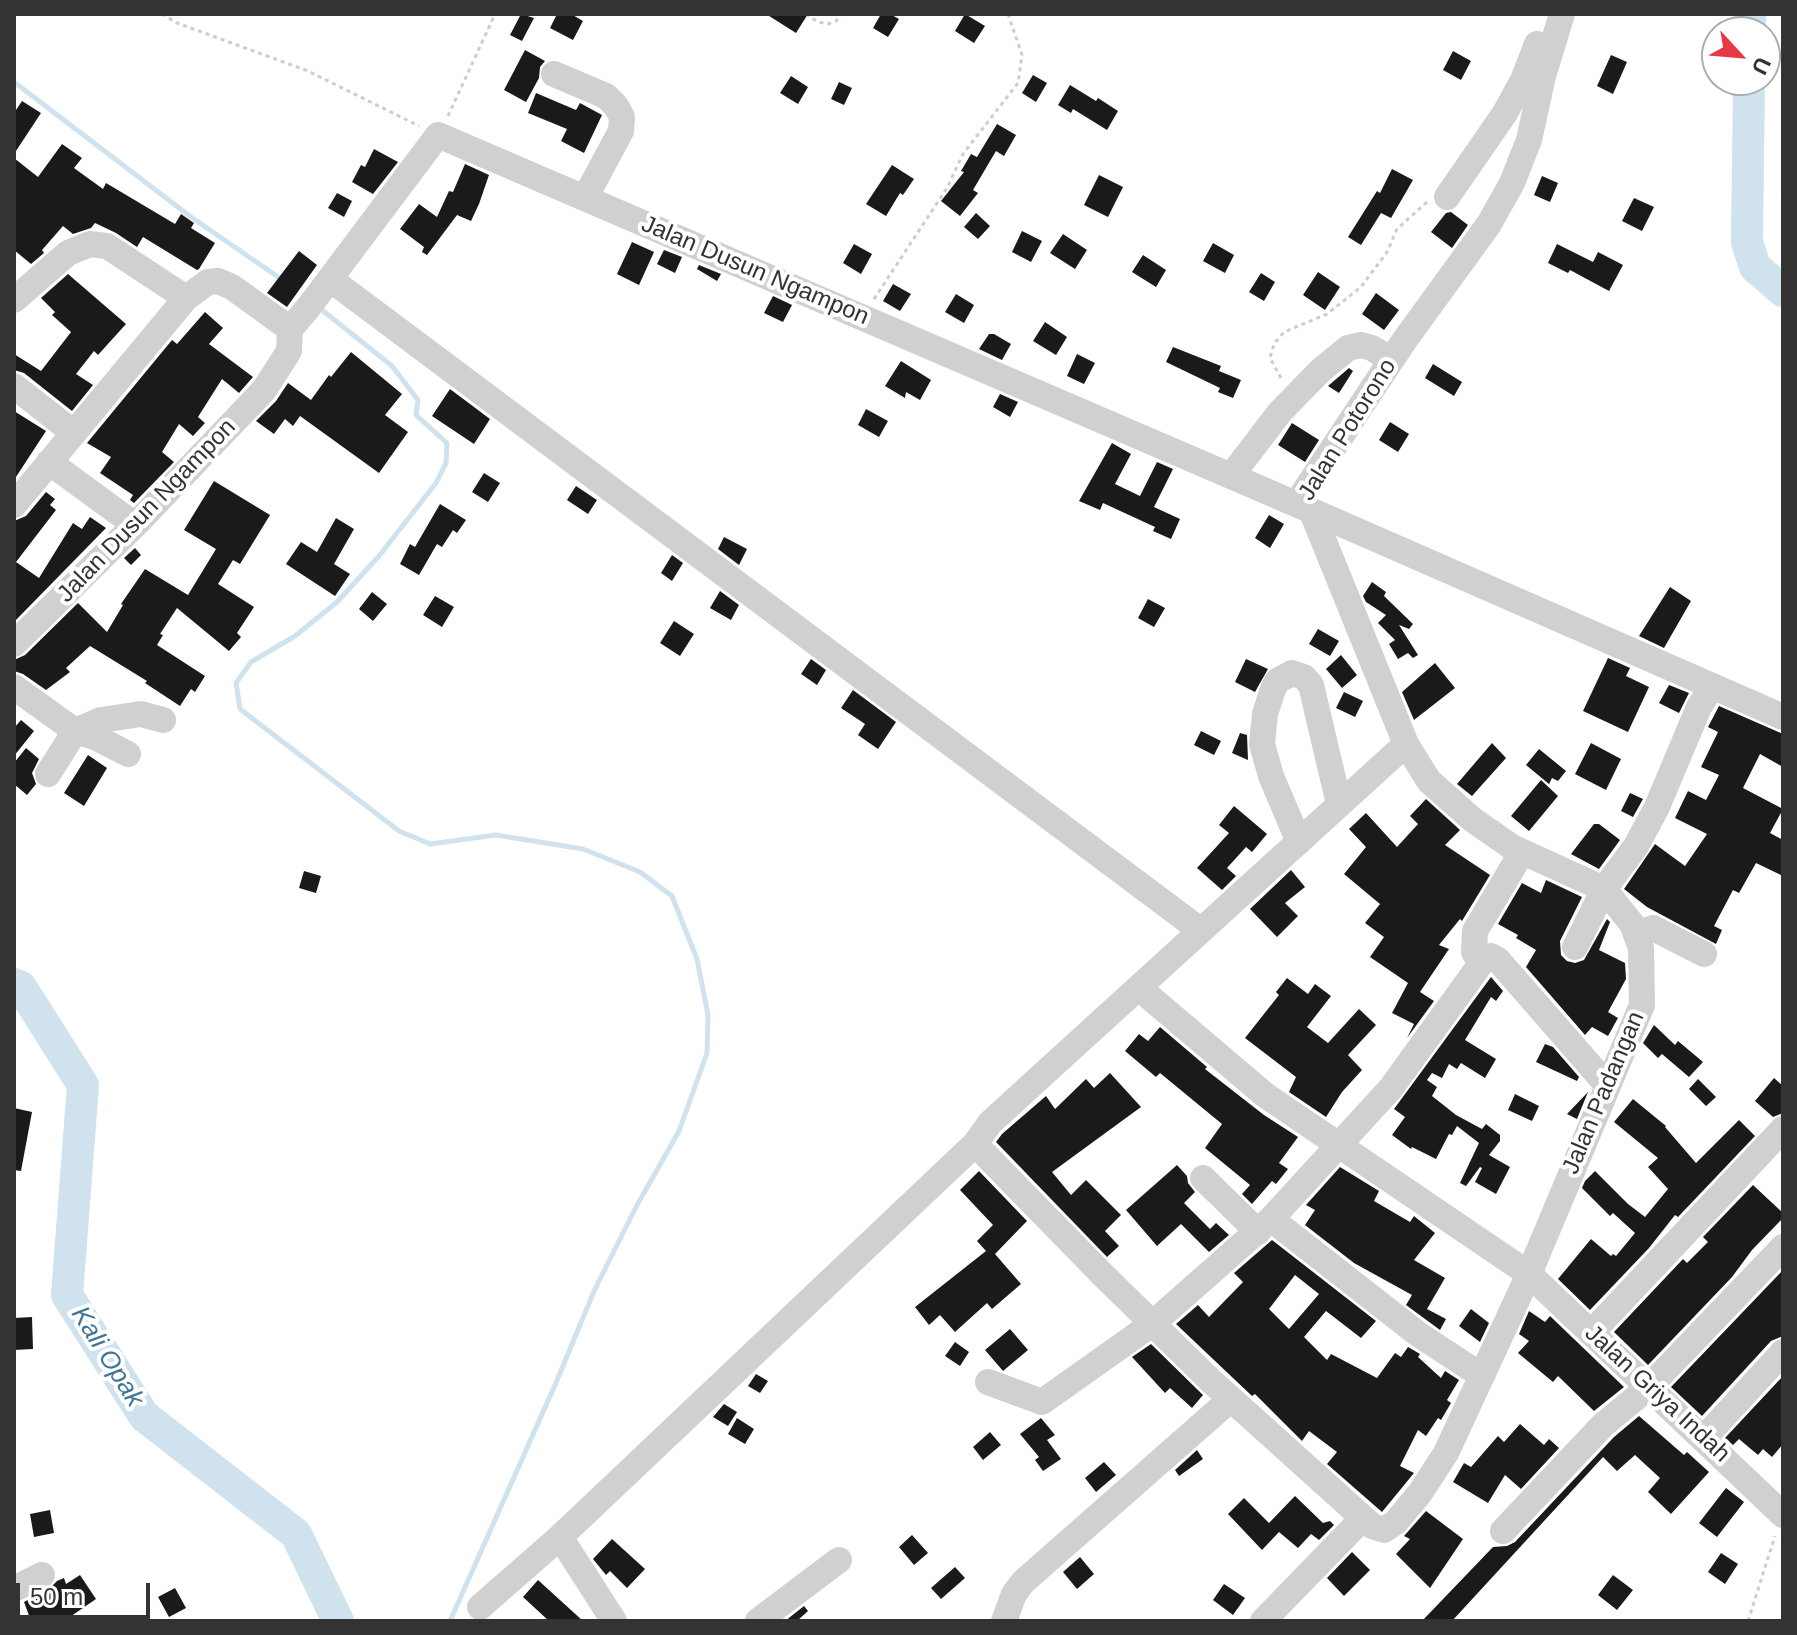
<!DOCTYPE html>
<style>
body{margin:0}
#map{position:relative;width:1797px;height:1635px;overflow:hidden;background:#fff;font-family:Helvetica,sans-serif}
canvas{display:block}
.frame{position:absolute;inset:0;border:16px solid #333;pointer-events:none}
.north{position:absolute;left:1701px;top:16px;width:80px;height:80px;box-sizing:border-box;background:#fff;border:2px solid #adadad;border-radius:50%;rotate:116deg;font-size:22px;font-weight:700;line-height:32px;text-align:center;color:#333}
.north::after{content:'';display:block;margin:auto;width:28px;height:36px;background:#e63946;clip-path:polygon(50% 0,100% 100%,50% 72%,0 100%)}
.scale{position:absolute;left:16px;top:1583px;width:134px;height:36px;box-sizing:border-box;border:4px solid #333;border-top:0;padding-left:10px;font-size:24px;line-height:28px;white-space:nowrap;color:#333;-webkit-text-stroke:6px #fff;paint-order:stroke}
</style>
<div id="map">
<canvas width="1797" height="1635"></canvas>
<div class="frame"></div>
<div class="north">U</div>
<div class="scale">50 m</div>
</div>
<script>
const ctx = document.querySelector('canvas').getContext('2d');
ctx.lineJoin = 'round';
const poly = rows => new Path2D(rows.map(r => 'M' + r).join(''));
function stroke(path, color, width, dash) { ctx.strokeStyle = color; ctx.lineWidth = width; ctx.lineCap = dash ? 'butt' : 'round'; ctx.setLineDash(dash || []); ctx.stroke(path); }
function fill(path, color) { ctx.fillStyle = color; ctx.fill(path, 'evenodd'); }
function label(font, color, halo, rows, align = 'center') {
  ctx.font = font + ' Helvetica,sans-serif'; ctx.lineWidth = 8; ctx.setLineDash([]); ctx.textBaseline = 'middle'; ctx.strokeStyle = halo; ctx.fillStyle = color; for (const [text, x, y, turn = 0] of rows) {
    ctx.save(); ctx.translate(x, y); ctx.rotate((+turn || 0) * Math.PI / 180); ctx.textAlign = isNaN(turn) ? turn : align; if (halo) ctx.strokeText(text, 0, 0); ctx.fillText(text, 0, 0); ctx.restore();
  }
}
stroke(poly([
 [14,82,191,217,284,281],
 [317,306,392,366,418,400,416,415,447,443,446,463,436,483,379,556,337,602,295,636,251,662,236,683,240,709,399,831,430,844,496,835,583,849,640,872,672,896,697,959,708,1015,707,1053,679,1131,636,1207,595,1289,555,1385,450,1621]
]), '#cfe2ee', 5);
stroke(poly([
 [1750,32,1750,14],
 [1749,80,1747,242,1755,267,1783,291],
 [14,984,21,987,83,1085,67,1295,144,1416,296,1534,338,1621]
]), '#cfe2ee', 32);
fill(poly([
 [521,14,534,18,522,41,510,35],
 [557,14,571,14,583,21,573,40,550,28],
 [766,14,808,14,796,33],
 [881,14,890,14,899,19,888,37,873,28],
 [965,14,985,26,974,43,955,31],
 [525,50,545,61,540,67,539,78,526,102,504,90],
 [1453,51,1471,61,1461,80,1443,70],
 [1611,55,1627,62,1613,94,1597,86],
 [1033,75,1047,83,1036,102,1022,93],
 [791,76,808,87,798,104,780,93],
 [839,82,852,88,844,105,831,99],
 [1070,85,1096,101,1098,98,1118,111,1107,130,1073,109,1071,113,1058,105],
 [536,93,576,110,580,103,602,115,584,153,561,141,567,129,528,113],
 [22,101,41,113,14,154,14,113],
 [997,124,1016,135,1004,156,996,151,973,190,978,193,960,216,941,201,964,172,961,171,971,154,977,157],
 [62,144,82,158,74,168,103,189,106,183,175,224,181,214,194,223,191,228,215,243,199,269,197,270,143,237,137,247,116,233,95,223,91,228,73,234,63,226,42,250,44,253,31,264,14,250,14,158,38,177],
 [374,149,398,162,373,194,352,182,361,165,365,167],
 [465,164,489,175,479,204,471,221,457,215,427,255,422,252,424,247,400,229,419,204,437,217,449,191,453,192],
 [892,165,914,179,903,195,900,193,886,216,866,204],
 [1392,169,1413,180,1391,218,1381,213,1361,245,1348,237,1377,191,1380,193],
 [1099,175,1123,187,1108,217,1084,205],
 [1542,176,1558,183,1550,202,1534,195],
 [337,193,352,201,344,217,328,208],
 [1634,198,1654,207,1642,231,1622,221],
 [1451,212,1468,225,1452,248,1431,232,1446,213],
 [976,213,990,226,978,239,964,227],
 [1022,231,1042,241,1031,262,1012,252],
 [1063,234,1087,250,1075,269,1050,253],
 [632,242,654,252,639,285,617,274],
 [1213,243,1234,255,1225,273,1203,261],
 [854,244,872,254,861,274,843,263],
 [1557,244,1593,262,1598,252,1623,265,1609,291,1570,270,1568,273,1548,263],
 [664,250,682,257,675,273,657,264],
 [299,251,317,265,287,307,267,293],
 [1143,255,1166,270,1156,287,1132,272],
 [699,265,721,274,717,281,697,269],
 [1318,272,1340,287,1325,310,1303,295],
 [1261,273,1275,282,1264,301,1249,292],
 [68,274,126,324,98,355,94,351,76,374,93,385,72,411,24,373,14,370,14,354,41,371,71,332,52,315,55,312,41,298],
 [893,284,911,294,900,311,883,301],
 [1376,293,1399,310,1384,330,1362,314],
 [956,294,974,305,964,323,945,312],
 [773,296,792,305,783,322,764,313],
 [205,312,223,328,209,344,253,377,239,393,222,379,198,417,205,423,193,436,179,424,162,452,174,462,134,503,130,500,133,495,100,473,111,457,87,443,172,340,177,344],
 [1045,322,1067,337,1056,355,1033,341],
 [989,334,994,334,1011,344,1002,360,979,349],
 [1173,347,1221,366,1219,371,1241,380,1233,398,1218,392,1220,388,1166,362],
 [351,352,402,394,385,415,408,432,379,473,300,416,293,426,285,419,274,434,256,421,276,401,288,383,311,400,329,375,331,377],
 [1077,354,1095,363,1084,384,1067,376],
 [901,361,931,380,920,400,906,392,905,398,885,386],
 [1433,364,1462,382,1454,396,1425,378],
 [1349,368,1353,371,1339,393,1328,386],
 [450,389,490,419,474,444,432,416],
 [1000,394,1018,402,1010,417,993,407],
 [866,409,888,421,879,437,858,425],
 [14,411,46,431,14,480],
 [1390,422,1409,434,1398,452,1379,440],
 [1292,423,1319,440,1305,462,1278,445],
 [1112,443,1131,454,1115,484,1140,496,1157,462,1173,469,1154,507,1180,519,1171,539,1153,531,1155,527,1103,503,1100,510,1079,501],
 [484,473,500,483,488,502,472,492],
 [214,481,270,515,240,564,233,560,218,584,254,607,237,633,241,637,229,651,177,608,160,634,163,635,157,645,205,676,195,692,191,689,180,706,145,683,147,681,90,646,66,668,70,672,46,690,23,674,14,671,14,660,25,655,78,603,107,632,123,605,121,604,145,569,188,595,216,549,184,530],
 [576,486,597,500,588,514,567,500],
 [46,492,55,499,50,505,56,510,16,562,39,578,73,523,82,529,90,517,106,528,14,622,14,521,26,516],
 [440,504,466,520,457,533,453,530,442,547,437,544,419,575,400,564,410,544,415,547],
 [1269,515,1284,524,1270,548,1255,538],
 [336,518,354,529,334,564,350,574,335,596,286,564,301,542,317,552],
 [724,537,747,549,739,565,718,549],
 [135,548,141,555,131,565,124,558],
 [672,555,683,563,672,581,661,573],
 [1372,582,1386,592,1384,596,1413,624,1409,629,1399,625,1418,655,1413,658,1408,653,1398,659,1389,644,1395,640,1378,623,1386,615,1366,602,1363,596],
 [1670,587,1691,601,1664,648,1639,636],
 [720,591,739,605,731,620,710,608],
 [372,592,387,604,373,621,359,609],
 [435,596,454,607,442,627,423,615],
 [1148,599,1165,608,1154,627,1138,618],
 [674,621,694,634,680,656,660,643],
 [1318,629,1339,641,1330,656,1309,644],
 [1341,655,1357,675,1342,688,1326,669],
 [1608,658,1630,668,1626,676,1649,687,1628,732,1583,711],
 [811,659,826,670,817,685,801,674],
 [1246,659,1268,669,1255,692,1235,682],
 [1435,663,1455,688,1414,720,1402,692],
 [1669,685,1689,693,1679,713,1659,703],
 [853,690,896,722,878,749,858,735,865,724,841,708],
 [1344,692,1363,701,1355,717,1336,708],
 [1719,706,1783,734,1783,767,1760,754,1743,788,1783,809,1770,833,1783,840,1783,876,1756,863,1739,893,1733,890,1714,926,1722,930,1716,944,1647,907,1624,889,1655,844,1685,866,1707,834,1675,818,1688,791,1706,800,1719,775,1701,767,1718,732,1708,727],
 [21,720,34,731,14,756,14,728],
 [1201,731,1221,741,1214,755,1194,745],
 [1240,733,1247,735,1248,760,1232,753],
 [1492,743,1506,758,1472,796,1457,784],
 [1591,743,1621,759,1606,790,1575,774],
 [26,748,39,759,32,773,36,784,27,795,14,784,14,763],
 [1539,749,1566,771,1558,781,1552,778,1549,784,1526,765],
 [88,755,107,768,84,806,64,793],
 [1541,780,1558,796,1529,831,1511,816],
 [1630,793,1643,799,1633,817,1621,811],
 [1426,799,1460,830,1445,845,1490,875,1462,921,1460,919,1439,945,1449,949,1420,992,1434,1001,1407,1038,1414,1024,1392,1013,1408,983,1370,957,1384,937,1365,923,1380,904,1344,874,1366,847,1349,829,1366,813,1397,847,1418,824,1410,816],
 [1234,806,1267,834,1252,852,1246,847,1227,868,1236,876,1222,890,1197,868,1229,833,1219,825],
 [1594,824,1599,824,1620,840,1599,869,1571,854],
 [1291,870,1305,887,1285,903,1298,916,1277,937,1250,909],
 [304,871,321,876,316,893,299,888],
 [1546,880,1582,897,1560,941,1561,955,1567,961,1575,963,1584,960,1607,919,1610,922,1599,950,1625,963,1626,979,1608,1012,1618,1018,1608,1036,1592,1027,1585,1035,1526,967,1536,950,1516,938,1518,935,1498,924,1522,883,1541,893],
 [1491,977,1503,991,1496,1001,1491,997,1465,1040,1496,1059,1485,1078,1461,1063,1457,1069,1449,1064,1442,1078,1432,1073,1427,1080,1437,1087,1432,1096,1456,1115,1482,1129,1486,1124,1500,1135,1500,1141,1489,1155,1510,1167,1496,1194,1475,1182,1482,1168,1480,1167,1466,1186,1460,1183,1479,1143,1457,1126,1452,1135,1449,1134,1436,1159,1412,1147,1411,1149,1392,1135,1405,1117,1394,1109],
 [1287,978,1308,994,1315,984,1331,996,1307,1027,1328,1043,1359,1009,1376,1025,1348,1055,1362,1070,1342,1092,1326,1117,1289,1092,1296,1077,1245,1038,1279,995,1276,992],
 [1654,1025,1675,1045,1678,1041,1703,1062,1689,1077,1662,1054,1658,1058,1643,1043],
 [1160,1027,1207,1067,1205,1069,1264,1115,1298,1137,1279,1163,1288,1169,1276,1184,1272,1181,1252,1204,1242,1194,1250,1185,1205,1148,1222,1124,1160,1073,1156,1077,1125,1051,1139,1034,1148,1041],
 [1545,1044,1553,1047,1579,1077,1577,1081,1536,1062],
 [1110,1073,1141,1107,1052,1172,1071,1195,1086,1180,1121,1215,1105,1231,1119,1246,1107,1257,996,1142,1002,1134,1046,1096,1055,1109,1086,1079,1094,1088],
 [1774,1078,1783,1086,1783,1113,1773,1117,1755,1101],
 [1698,1079,1716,1097,1706,1106,1689,1089],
 [1588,1092,1577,1119,1567,1114],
 [1515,1094,1539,1106,1532,1121,1508,1110],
 [1633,1099,1666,1126,1665,1127,1696,1163,1739,1120,1755,1136,1678,1217,1675,1215,1649,1248,1590,1310,1558,1279,1591,1239,1611,1256,1613,1254,1616,1256,1635,1233,1613,1213,1610,1216,1582,1188,1585,1181,1595,1171,1628,1204,1645,1217,1668,1189,1648,1167,1658,1158,1614,1122],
 [14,1108,32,1112,21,1171,14,1170],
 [1177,1165,1187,1176,1188,1183,1195,1192,1184,1203,1210,1229,1216,1223,1229,1235,1209,1252,1181,1224,1157,1246,1126,1210],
 [1340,1167,1379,1191,1374,1201,1410,1222,1414,1216,1435,1233,1414,1260,1445,1278,1427,1309,1446,1319,1440,1330,1406,1305,1412,1295,1354,1263,1305,1225,1315,1210,1306,1205],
 [979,1171,1027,1221,995,1254,1021,1284,992,1309,987,1303,955,1332,940,1315,929,1325,915,1307,986,1251,977,1241,993,1225,960,1190],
 [1753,1185,1783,1213,1783,1218,1752,1250,1732,1277,1648,1365,1614,1332,1683,1259,1687,1263,1708,1242,1703,1237],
 [1272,1240,1376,1321,1361,1338,1326,1311,1304,1337,1327,1360,1331,1354,1377,1378,1395,1353,1401,1357,1408,1347,1420,1354,1418,1357,1441,1378,1445,1371,1459,1380,1447,1400,1451,1403,1441,1420,1438,1418,1426,1436,1418,1430,1400,1466,1414,1473,1382,1512,1327,1464,1337,1452,1309,1431,1302,1441,1255,1394,1252,1396,1176,1324,1198,1305,1209,1317,1243,1282,1234,1273],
 [1295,1275,1319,1294,1289,1329,1269,1309],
 [1783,1270,1783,1336,1771,1341,1702,1416,1671,1387],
 [1471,1309,1489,1323,1480,1342,1459,1326],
 [1529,1311,1545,1322,1550,1316,1624,1387,1594,1411,1558,1376,1553,1382,1518,1353,1529,1341,1519,1334],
 [32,1317,33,1349,14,1350,14,1318],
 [1010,1329,1028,1350,1003,1371,985,1350],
 [955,1342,969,1352,960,1366,945,1356],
 [1151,1344,1203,1395,1192,1408,1170,1388,1165,1393,1132,1357],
 [756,1374,768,1381,760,1393,748,1386],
 [1783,1376,1783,1444,1772,1457,1763,1449,1758,1455,1739,1439,1733,1445,1725,1438],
 [724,1404,737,1412,728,1426,713,1417],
 [1639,1416,1684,1455,1687,1452,1709,1472,1671,1514,1648,1492,1660,1478,1635,1455,1617,1471,1603,1457,1452,1621,1422,1621,1493,1547,1507,1546,1515,1542,1614,1437],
 [737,1418,754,1429,745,1444,728,1434],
 [1041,1418,1055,1435,1047,1440,1061,1459,1043,1471,1035,1460,1039,1457,1020,1434],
 [1520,1424,1544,1445,1549,1439,1559,1448,1521,1489,1505,1475,1488,1503,1453,1482,1464,1463,1471,1467,1498,1436,1504,1442],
 [990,1432,1001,1445,983,1460,973,1447],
 [1197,1450,1203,1459,1179,1476,1175,1470],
 [1104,1462,1116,1475,1096,1492,1085,1478],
 [1726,1488,1744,1502,1717,1537,1699,1523],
 [1295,1496,1323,1523,1330,1521,1334,1525,1319,1540,1311,1534,1298,1548,1279,1532,1262,1550,1228,1514,1244,1498,1269,1523],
 [50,1510,54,1533,34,1537,30,1514],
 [1426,1511,1463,1539,1430,1588,1396,1554,1410,1539,1404,1536],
 [912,1535,928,1553,914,1565,899,1547],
 [612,1539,645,1569,627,1588,610,1571,606,1575,593,1559],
 [1352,1552,1370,1570,1344,1596,1327,1578],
 [1721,1553,1738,1564,1725,1584,1708,1572],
 [1080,1557,1094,1574,1077,1589,1063,1572],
 [955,1567,965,1578,941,1599,931,1588],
 [80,1575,96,1599,64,1621,31,1621,24,1602,49,1589,57,1581,64,1578,66,1584],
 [1613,1575,1633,1590,1617,1610,1598,1595],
 [538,1580,583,1621,549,1621,523,1597],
 [1224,1584,1245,1598,1233,1615,1213,1600],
 [175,1588,186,1608,169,1617,158,1597],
 [804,1606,808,1611,797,1621,785,1621]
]), '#1a1a1a');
stroke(poly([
 [162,14,177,23,308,71,419,126],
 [806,14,818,22,828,24,836,21,842,14],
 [448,116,495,14],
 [874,299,947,188,963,154,1018,83,1022,55,1008,14],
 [1281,378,1270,358,1274,344,1284,332,1327,314,1361,287,1387,252,1397,229,1427,202],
 [1748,1621,1775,1536]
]), '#cdcdcd', 3, [4, 4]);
stroke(poly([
 [554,74,606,96,616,106,622,117,621,131,585,198],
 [1447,197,1505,113,1523,80,1537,44],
 [330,279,1200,930],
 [14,300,68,253,90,244,107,246,186,298],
 [14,386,74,433],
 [49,462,135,525],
 [1231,476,1280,412,1320,371,1348,348,1361,345,1372,348,1391,360],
 [1296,504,1404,341,1489,224,1512,183,1529,140,1543,76,1562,14],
 [14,505,186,298,208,282,218,281,232,287,290,329,308,308,438,135,1296,504,1783,717],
 [1312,512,1406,744,1429,781,1473,820,1512,847,1604,889,1632,924,1641,948,1642,1005,1529,1274,1446,1453,1420,1493,1396,1522,1384,1530,1372,1526,1211,1381,1102,1274,975,1144,990,1123,1038,1079,1406,744],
 [14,644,139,521,264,390,289,351,290,329],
 [14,687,75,731,95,737,128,754],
 [48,774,75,731,101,720,141,714,163,720],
 [1299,842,1271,776,1262,744,1265,714,1272,692,1277,681,1292,673,1304,677,1311,685,1339,804],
 [1636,935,1653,928,1704,954],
 [1575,947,1604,889,1636,846,1657,807,1699,707,1712,687],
 [1481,963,1474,952,1475,931,1522,852],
 [1139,988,1265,1095,1529,1274,1783,1515],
 [1203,1178,1258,1232],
 [1271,1219,1418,1334,1482,1376],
 [1592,1332,1783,1129],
 [988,1382,1042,1402,1152,1324,1271,1219,1391,1088,1485,958,1491,956,1498,960,1608,1086],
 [1704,1438,1783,1352],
 [1503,1531,1603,1425,1649,1387,1783,1247],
 [14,1589,42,1575],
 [480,1607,560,1537],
 [614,1621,560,1537,975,1144],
 [758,1621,839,1560],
 [1004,1621,1014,1594,1023,1582,1231,1399],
 [1263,1621,1363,1518]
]), '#d0d0d0', 26);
label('24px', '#333', '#fff', [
 ["Jalan Dusun Ngampon",755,271,23],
 ["Jalan Potorono",1348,430,-58],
 ["Jalan Dusun Ngampon",147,511,-46],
 ["Jalan Padangan",1604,1093,-67],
 ["Jalan Griya Indah",1657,1394,43]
]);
label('italic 26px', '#3f7597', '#fff', [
 ["Kali Opak",107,1357,58]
]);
</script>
